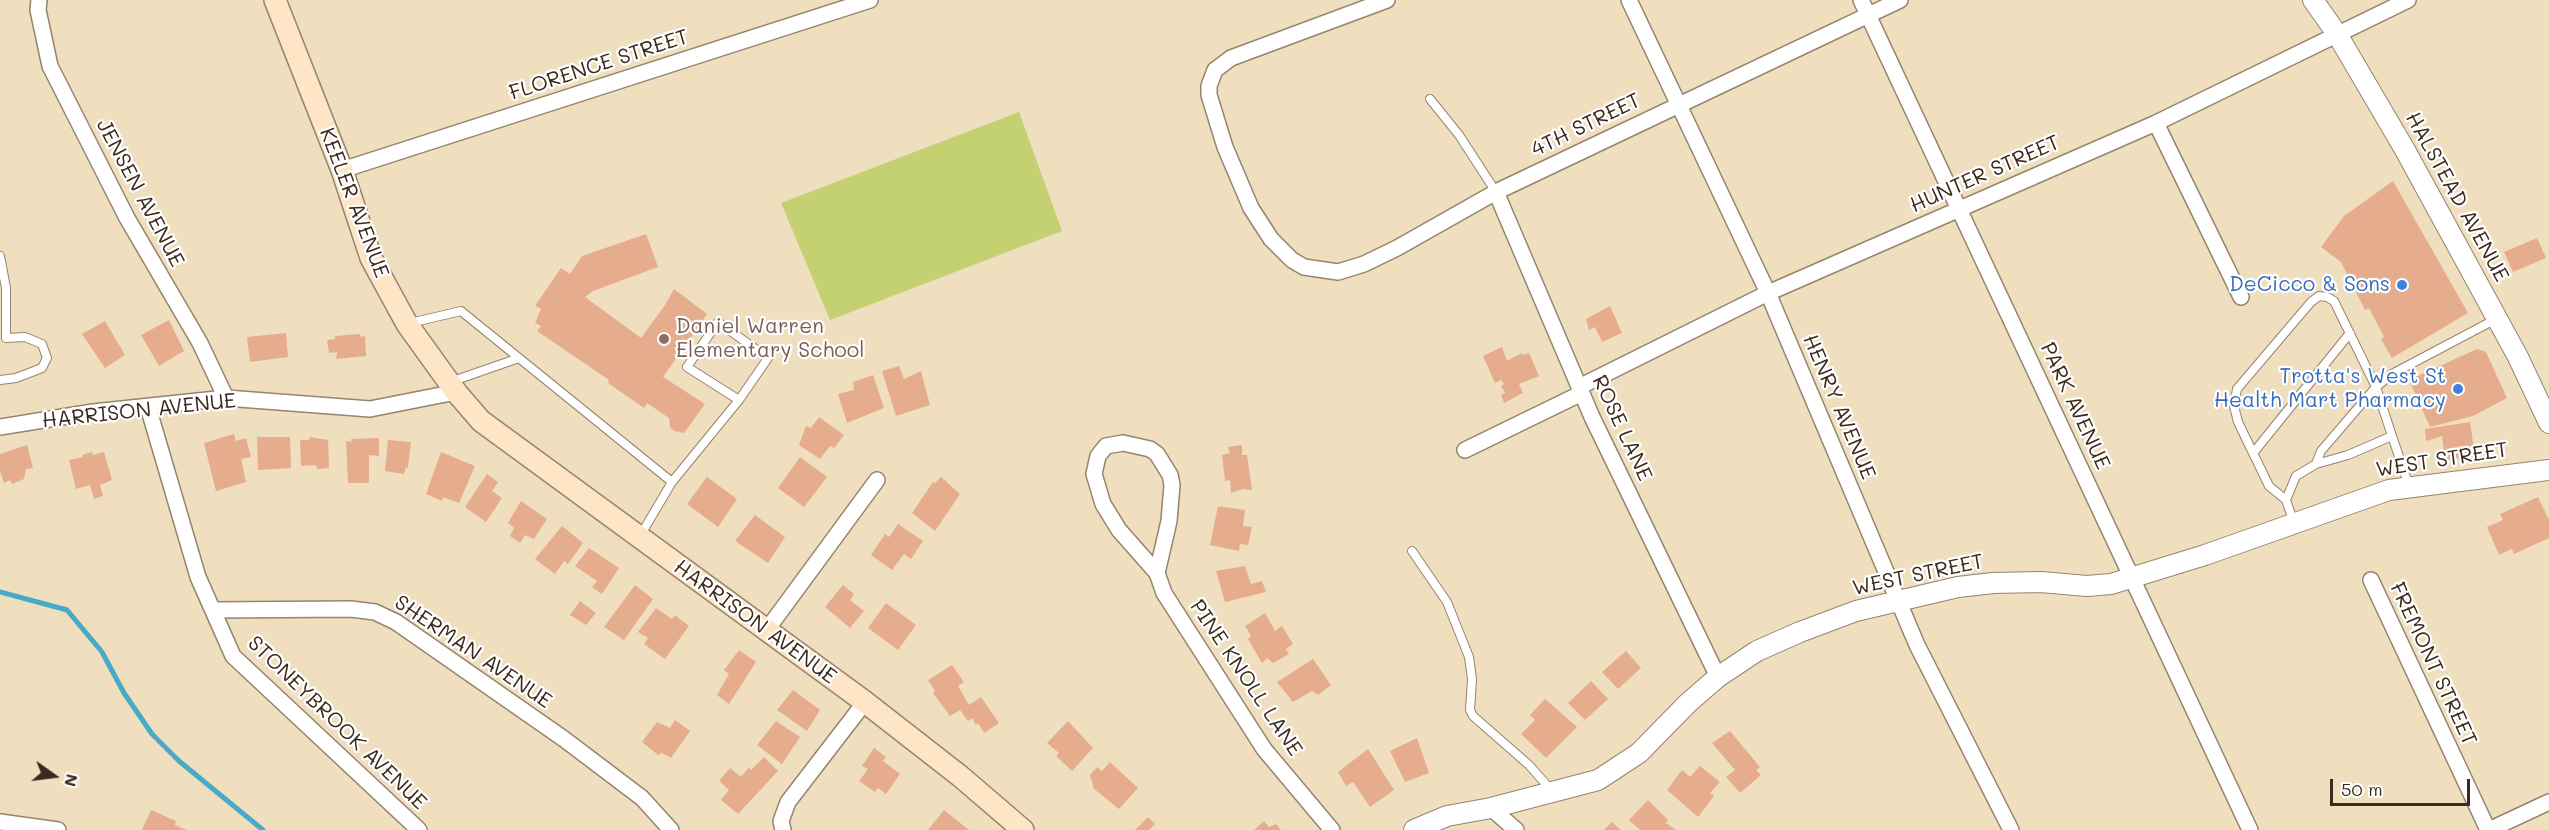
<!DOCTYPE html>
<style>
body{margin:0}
#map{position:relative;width:2549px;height:830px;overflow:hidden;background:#efdfbf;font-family:Mali,sans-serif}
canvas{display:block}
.north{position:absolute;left:24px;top:746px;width:60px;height:60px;-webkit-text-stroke:4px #fff;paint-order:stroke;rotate:104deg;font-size:16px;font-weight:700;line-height:24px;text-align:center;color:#3b2a1e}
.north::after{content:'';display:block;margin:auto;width:21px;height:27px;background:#3b2a1e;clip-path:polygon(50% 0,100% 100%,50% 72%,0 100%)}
.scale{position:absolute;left:2330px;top:779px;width:140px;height:27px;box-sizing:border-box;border:3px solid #3b2a1e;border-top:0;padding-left:8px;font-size:18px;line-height:21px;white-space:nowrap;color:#3b2a1e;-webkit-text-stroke:4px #fff;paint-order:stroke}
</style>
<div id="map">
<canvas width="2549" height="830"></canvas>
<div class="north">N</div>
<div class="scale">50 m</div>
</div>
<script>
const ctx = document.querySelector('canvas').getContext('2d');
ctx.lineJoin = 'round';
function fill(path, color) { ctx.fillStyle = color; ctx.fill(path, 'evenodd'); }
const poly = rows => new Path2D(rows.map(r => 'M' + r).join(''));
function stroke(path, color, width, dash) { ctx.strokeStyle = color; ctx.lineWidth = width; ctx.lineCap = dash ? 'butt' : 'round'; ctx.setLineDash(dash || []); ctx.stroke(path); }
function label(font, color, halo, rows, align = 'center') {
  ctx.font = font + ' Mali,sans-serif'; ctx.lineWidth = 4.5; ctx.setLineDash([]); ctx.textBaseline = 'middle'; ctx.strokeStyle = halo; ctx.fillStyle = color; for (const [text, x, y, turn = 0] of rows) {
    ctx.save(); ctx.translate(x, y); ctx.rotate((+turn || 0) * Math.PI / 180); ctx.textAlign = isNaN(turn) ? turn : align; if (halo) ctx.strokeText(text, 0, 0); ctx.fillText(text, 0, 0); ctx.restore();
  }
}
fill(poly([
 [1019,112,1062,231,830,320,781,203]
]), '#c4d172');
stroke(poly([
 [0,592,67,610,102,652,124,693,152,734,179,761,263,830]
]), '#49aac8', 5);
fill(poly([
 [2393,181,2468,313,2392,358,2381,339,2384,337,2369,308,2365,310,2341,262,2321,247,2344,216],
 [646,234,658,267,593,291,585,297,641,338,665,305,674,289,707,314,663,377,705,404,684,433,674,431,670,427,669,418,647,403,644,408,608,383,609,380,537,331,541,326,535,323,541,309,535,306,561,268,570,274,582,256],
 [2537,238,2546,258,2513,272,2504,252],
 [1610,306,1622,333,1602,342,1595,327,1589,330,1586,319],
 [169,320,184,351,159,366,141,335],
 [105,321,125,355,105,368,82,334],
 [286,333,288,357,250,362,247,337],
 [360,334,361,337,365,336,366,356,336,359,337,352,329,353,327,340,335,339,335,336],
 [1502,347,1507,361,1522,353,1524,355,1529,353,1539,376,1519,384,1523,393,1504,403,1501,395,1505,393,1501,386,1504,384,1501,380,1495,383,1483,356],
 [2477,349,2486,352,2507,398,2473,416,2430,427,2409,380],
 [899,366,904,379,921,371,930,405,896,416,882,371],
 [873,375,884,408,847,423,838,394,854,390,853,382],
 [819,417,844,435,834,448,830,446,820,459,799,445,806,426,811,428],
 [2470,422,2475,456,2445,460,2442,436,2426,441,2425,429],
 [234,434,236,441,246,438,251,457,241,459,246,482,216,491,204,443],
 [257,437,290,437,291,468,258,470],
 [310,437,328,440,329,468,317,469,316,465,301,466,300,440,309,440],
 [379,438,379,456,369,455,369,483,348,483,346,441,352,442,351,439],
 [388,440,411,442,408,468,406,467,404,474,385,471],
 [27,445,33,468,26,469,24,479,12,484,10,480,4,483,0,471,0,454],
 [1242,445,1242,455,1247,455,1252,490,1243,489,1231,493,1230,480,1225,481,1222,455,1230,453,1228,447],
 [92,452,93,455,104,452,112,480,100,485,103,496,94,499,90,485,76,489,69,460,83,457,82,455],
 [441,452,475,466,459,503,443,497,442,501,426,494],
 [800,457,827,477,804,507,778,488],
 [487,474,498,482,492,491,502,498,486,522,465,507],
 [707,477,737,499,718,527,687,504],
 [941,477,960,494,935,531,912,513,933,482,935,483],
 [2538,497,2549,520,2549,538,2514,554,2512,549,2499,555,2487,527,2503,520,2500,514],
 [521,501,547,519,534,539,525,535,520,543,510,536,514,528,508,523],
 [1218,506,1245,510,1243,526,1252,527,1248,545,1240,544,1239,551,1210,545],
 [755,515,785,537,768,563,735,541],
 [898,524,923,541,911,559,904,554,892,570,871,555,885,534,889,537],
 [562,526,583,543,568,564,564,561,555,574,535,559],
 [589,548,619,568,602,594,592,587,597,581,575,566],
 [1245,566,1251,584,1262,581,1266,592,1225,602,1216,571],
 [635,585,653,599,624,640,604,627],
 [843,585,854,594,850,600,864,611,850,628,825,607],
 [580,601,596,613,586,625,570,615],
 [886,603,916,625,898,650,868,628],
 [656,608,672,619,675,615,689,626,665,659,644,644,648,638,638,632],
 [1265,613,1275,631,1282,626,1293,644,1286,649,1289,654,1273,663,1267,658,1262,663,1248,639,1251,636,1245,626],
 [739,650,756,662,729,704,717,695,729,674,724,670],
 [1626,651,1641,668,1618,689,1602,672],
 [1313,659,1331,685,1318,695,1312,691,1293,702,1277,682],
 [952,665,964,682,958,686,969,705,981,697,999,723,984,733,978,723,976,725,972,718,968,721,960,710,950,716,933,693,935,691,928,680],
 [1591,681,1608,699,1585,720,1568,703],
 [793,690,820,710,807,731,777,710],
 [1545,699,1577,727,1546,758,1521,734,1535,720,1530,715],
 [675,720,690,731,671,758,662,753,658,755,642,742,657,722,670,728],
 [776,721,800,737,782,764,757,745],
 [1068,721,1093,748,1072,771,1056,756,1059,753,1047,743],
 [1730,731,1760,767,1756,770,1761,775,1740,793,1726,777,1735,770,1712,743],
 [1417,738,1429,773,1405,782,1390,751],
 [874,748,886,757,883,761,900,774,886,794,878,788,875,792,859,781,868,769,862,766],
 [1368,749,1394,790,1370,807,1353,782,1346,786,1338,772],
 [764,757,778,771,738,814,721,800,729,790,719,781,730,768,741,777,749,767,751,770],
 [1110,762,1138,788,1119,809,1094,789,1090,775,1097,767,1102,771],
 [1700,766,1720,782,1710,793,1714,796,1698,817,1667,790,1682,770,1690,777],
 [1648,800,1668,820,1666,823,1676,830,1640,830,1629,820],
 [151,810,176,821,175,825,187,830,142,830],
 [944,810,969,830,928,830],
 [1148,817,1155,824,1149,830,1135,830],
 [1264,821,1269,827,1276,824,1281,830,1254,830],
 [1612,822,1621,830,1604,830]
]), '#e5ad8d');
const service = poly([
 [1430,99,1459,135,1496,192],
 [0,256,6,288,6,338,25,337,42,344,47,358,42,368,16,378,0,380],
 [410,323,461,311,672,482,640,536],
 [450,382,519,358],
 [2392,436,2409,486],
 [2254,452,2350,333],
 [672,482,739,400,687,367,718,322,768,358,739,400],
 [2286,500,2269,486,2238,422,2234,406,2237,389,2311,302,2319,296,2327,297,2334,301,2376,387,2392,436,2348,455,2316,464,2321,451,2376,387,2392,374,2496,319],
 [2294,523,2286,500,2296,476,2316,464],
 [1412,551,1447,602,1469,657,1472,679,1470,710,1473,716,1529,765,1552,791]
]);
const minor = poly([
 [39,0,38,10,50,66,127,218,200,343,226,398],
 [1387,0,1231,58,1215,70,1209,86,1209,95,1225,147,1251,208,1271,239,1292,260,1304,267,1338,272,1364,264,1397,248,1496,192,1900,0],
 [1629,0,1768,293,1917,645,2011,830],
 [1861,0,2250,830],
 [2156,123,2241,297],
 [342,170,870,0],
 [1496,192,1592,417,1718,677],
 [1579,387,1768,293,2156,123,2408,0],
 [148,407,198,577,233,656,419,830],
 [0,427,93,412,226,398,370,409,456,392],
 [1123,443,1150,449,1157,454,1170,475,1172,485,1169,521,1157,573,1119,530,1103,504,1094,474,1098,456,1106,446,1123,443],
 [1465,450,1582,393],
 [1157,573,1164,593,1264,749,1332,830],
 [2371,580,2488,830],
 [213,610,351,609,375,612,396,622,564,739,642,798,671,830],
 [766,631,877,480],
 [1491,808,1516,830],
 [0,822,58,830],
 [783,830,781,821,788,802,865,702],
 [2489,830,2549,802]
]);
const tertiary = poly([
 [2313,0,2337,34,2405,150,2518,357,2549,423],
 [1414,830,1447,816,1491,808,1598,780,1639,753,1688,703,1718,677,1757,651,1800,632,1856,611,1958,587,1993,583,2041,582,2087,586,2111,584,2205,555,2389,490,2549,470]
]);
const secondary = poly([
 [275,0,342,170,371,258,407,324,456,392,481,421,865,702,960,776,1023,830]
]);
stroke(service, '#95846e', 10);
stroke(minor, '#95846e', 18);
stroke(tertiary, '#95846e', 22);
stroke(secondary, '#95846e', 24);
stroke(service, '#fff', 8);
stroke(minor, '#fff', 15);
stroke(tertiary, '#fff', 20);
stroke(secondary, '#fee5c5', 21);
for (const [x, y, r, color] of [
 [2402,285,6,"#3f7fe0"],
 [664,339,6,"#8d6e63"],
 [2458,389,6,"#3f7fe0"]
]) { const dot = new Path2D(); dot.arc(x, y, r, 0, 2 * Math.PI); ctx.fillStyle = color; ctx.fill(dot); stroke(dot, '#fff', 2); }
label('21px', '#3b2a1e', '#fff', [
 ["FLORENCE STREET",599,65,-18],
 ["4TH STREET",1586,125,-26],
 ["HUNTER STREET",1985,174,-24],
 ["JENSEN AVENUE",140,193,62],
 ["HALSTEAD AVENUE",2457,197,61],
 ["KEELER AVENUE",354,203,69],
 ["PARK AVENUE",2075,406,65],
 ["HENRY AVENUE",1839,407,67],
 ["HARRISON AVENUE",139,411,-6],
 ["ROSE LANE",1622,428,65],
 ["WEST STREET",2442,460,-9],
 ["WEST STREET",1918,575,-12],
 ["HARRISON AVENUE",755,622,36],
 ["SHERMAN AVENUE",473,652,34],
 ["FREMONT STREET",2433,664,65],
 ["PINE KNOLL LANE",1246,678,56],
 ["STONEYBROOK AVENUE",337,723,44]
]);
label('21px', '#366cbe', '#fff', [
 ["DeCicco & Sons",2390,285],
 ["Trotta's West St",2446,377],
 ["Health Mart Pharmacy",2446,401]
], 'right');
label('21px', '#785e54', '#fff', [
 ["Daniel Warren",676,327],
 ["Elementary School",676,351]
], 'left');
</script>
